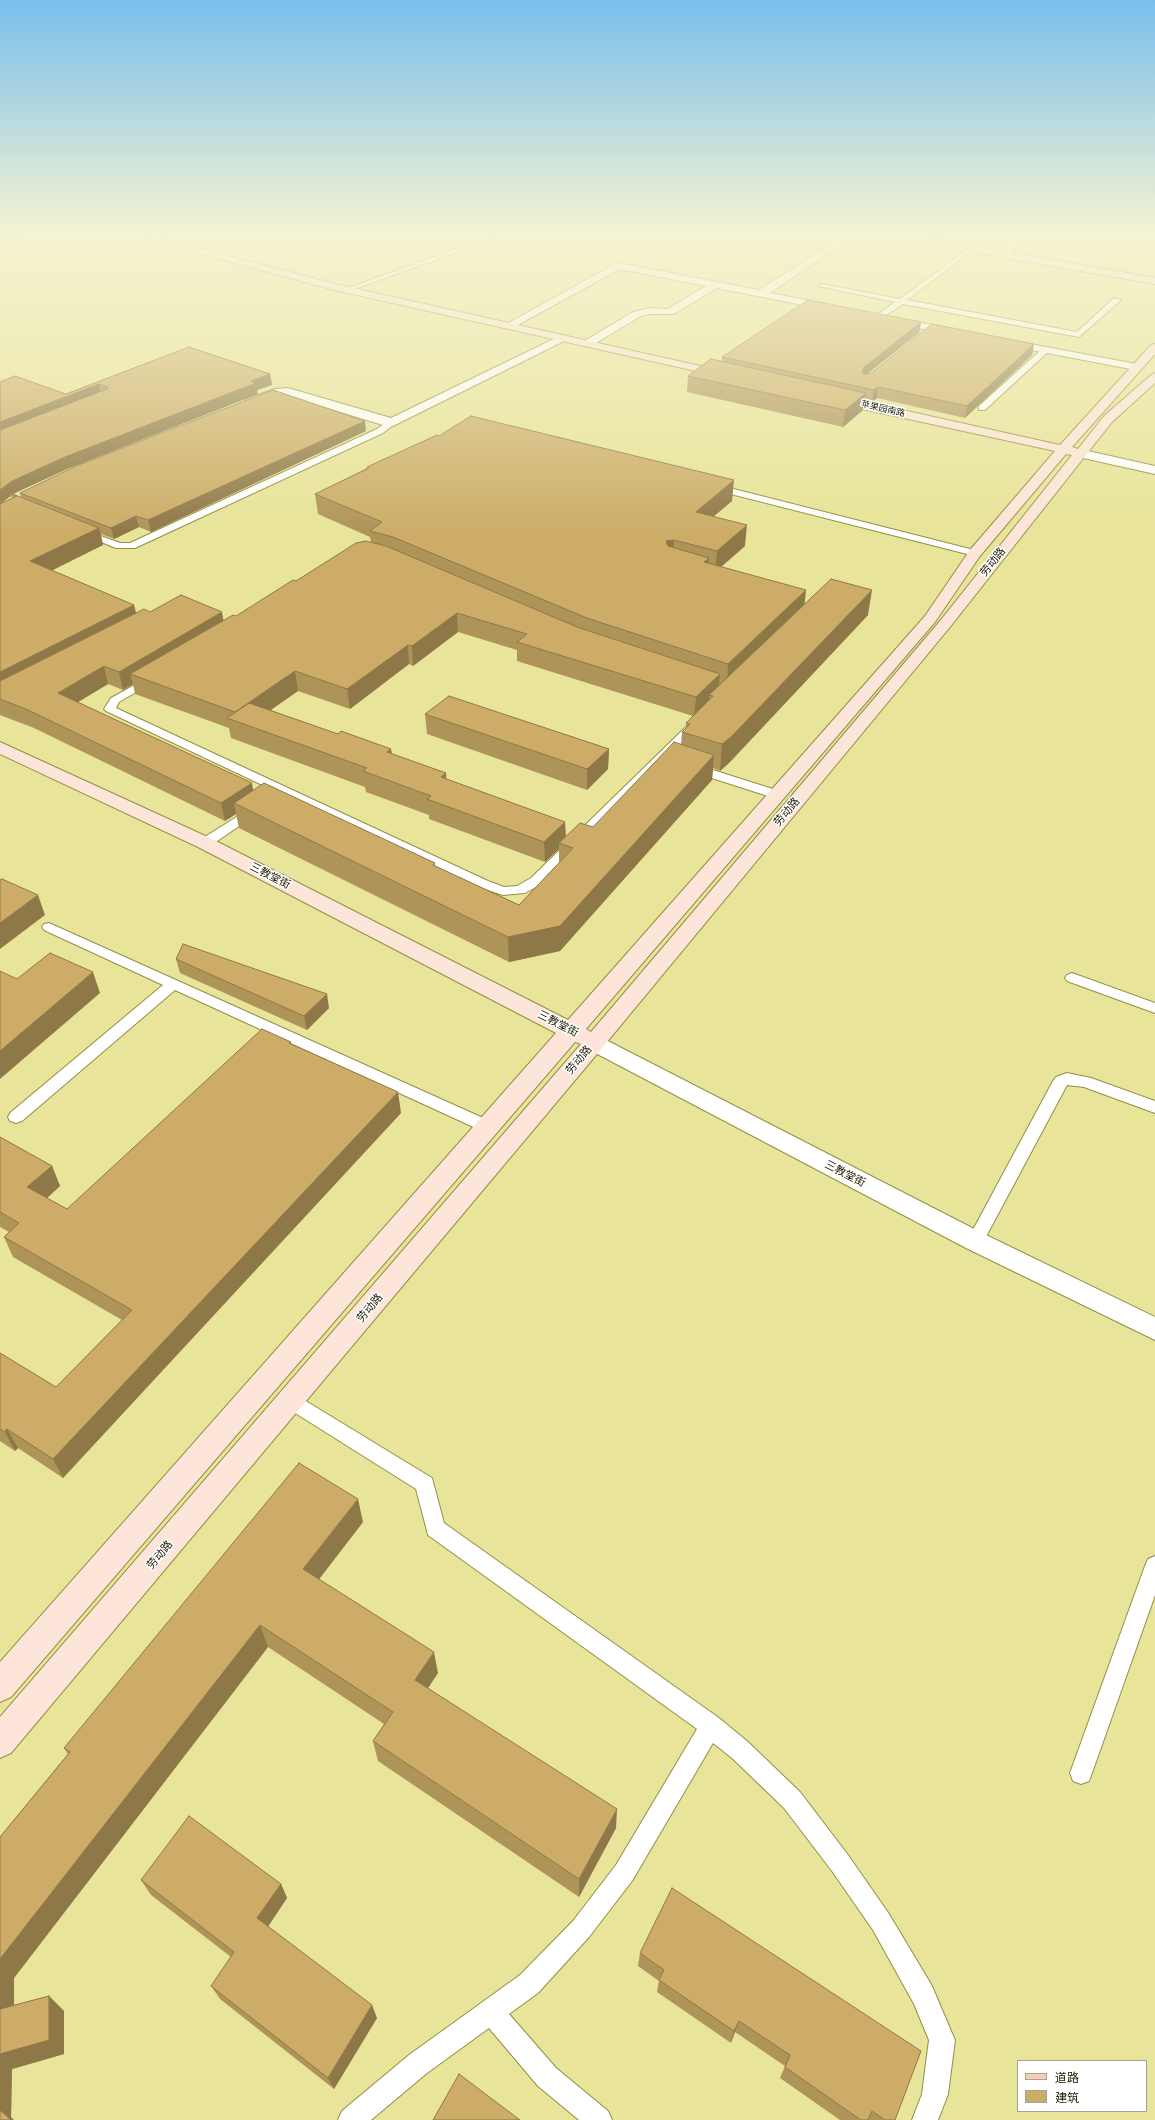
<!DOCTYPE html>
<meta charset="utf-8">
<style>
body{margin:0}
#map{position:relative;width:1155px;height:2120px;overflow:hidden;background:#e8e499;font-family:Figtree,"Noto Sans SC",sans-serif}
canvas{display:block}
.legend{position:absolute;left:1017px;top:2060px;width:130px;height:52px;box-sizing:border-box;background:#fff;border:1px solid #a4a399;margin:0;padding:5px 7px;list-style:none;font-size:12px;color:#1c1a00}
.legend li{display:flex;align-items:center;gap:8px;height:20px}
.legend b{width:20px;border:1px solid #a4a399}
</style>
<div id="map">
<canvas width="1155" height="2120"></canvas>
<ul class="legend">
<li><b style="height:5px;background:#facab3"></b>道路</li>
<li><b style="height:11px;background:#ccac67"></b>建筑</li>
</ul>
</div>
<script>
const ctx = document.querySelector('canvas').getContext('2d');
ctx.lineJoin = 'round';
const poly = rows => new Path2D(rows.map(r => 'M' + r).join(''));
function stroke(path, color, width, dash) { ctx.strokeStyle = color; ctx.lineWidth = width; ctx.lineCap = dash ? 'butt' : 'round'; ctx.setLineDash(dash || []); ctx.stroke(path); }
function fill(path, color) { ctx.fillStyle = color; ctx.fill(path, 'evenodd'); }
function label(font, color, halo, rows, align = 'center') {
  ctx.font = font + ' Figtree,"Noto Sans SC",sans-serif'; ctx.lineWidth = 3; ctx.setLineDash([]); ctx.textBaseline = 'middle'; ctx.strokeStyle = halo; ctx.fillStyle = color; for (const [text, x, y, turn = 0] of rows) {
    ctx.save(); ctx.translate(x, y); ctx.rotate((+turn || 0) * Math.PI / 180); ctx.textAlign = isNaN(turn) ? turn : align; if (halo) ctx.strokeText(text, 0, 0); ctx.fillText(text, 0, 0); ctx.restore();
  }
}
const lane = poly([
 [489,237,499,237,349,291,343,290,489,237],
 [1020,237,1028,237,1006,255,1002,255,1002,253,1020,237],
 [971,247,973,248,973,250,907,300,1077,332,1114,298,1121,300,1079,337,903,304,880,319,876,317,877,315,895,302,818,286,822,284,900,299,971,247],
 [1043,348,1050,350,985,410,979,410,979,406,1043,348],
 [390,420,397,422,383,433,135,548,116,548,79,533,84,530,120,543,130,543,377,429,390,420],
 [714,484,978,551,980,553,975,556,711,489,709,487,714,484],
 [151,676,155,677,157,679,155,681,119,702,116,708,488,881,504,887,517,886,531,878,693,720,697,719,703,722,541,884,525,893,503,895,478,887,106,711,104,709,111,698,151,676],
 [694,764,779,791,781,794,775,798,771,797,690,771,688,768,694,764],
 [254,806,260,810,258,813,210,846,200,846,199,843,200,840,254,806],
 [49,923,492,1122,494,1126,492,1130,486,1132,480,1130,175,990,22,1121,16,1123,10,1121,8,1117,10,1113,163,985,44,930,42,927,44,924,49,923],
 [1072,973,1155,1003,1155,1013,1067,981,1065,978,1067,975,1072,973],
 [1067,1073,1091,1078,1155,1101,1155,1113,1084,1087,1067,1085,981,1246,975,1248,969,1246,967,1241,1053,1081,1056,1077,1067,1073],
 [291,1392,432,1478,444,1523,719,1718,748,1742,800,1792,848,1855,889,1914,932,1986,951,2031,955,2040,948,2094,938,2120,912,2120,922,2094,929,2040,914,2004,873,1930,832,1871,784,1808,732,1758,713,1743,632,1881,589,1937,538,1993,509,2014,556,2068,608,2111,612,2120,579,2120,538,2086,489,2028,427,2073,371,2120,338,2120,342,2111,409,2055,520,1975,573,1921,616,1865,697,1729,428,1535,416,1489,284,1406,282,1400,284,1394,291,1392],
 [1155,1556,1155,1595,1092,1773,1089,1781,1081,1784,1073,1781,1070,1773,1145,1566,1148,1559,1155,1556]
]);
const street = poly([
 [842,237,853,237,770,293,837,306,838,308,837,310,833,311,717,288,674,314,650,314,641,316,591,346,583,346,581,344,583,342,633,312,650,308,668,309,706,286,620,269,512,328,504,328,503,326,615,264,619,263,759,290,842,237],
 [891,317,959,330,965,333,959,336,887,322,886,320,891,317],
 [562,335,566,336,568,338,566,340,393,426,383,425,287,396,280,396,251,406,245,402,247,399,275,389,288,388,391,418,562,335],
 [1004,339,1136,364,1142,367,1136,370,1000,344,998,342,1004,339],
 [1079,449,1155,466,1155,474,1074,456,1073,453,1079,449],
 [594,1035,602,1038,984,1234,1155,1317,1155,1340,966,1248,586,1048,583,1043,586,1038,594,1035]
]);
const secondary = poly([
 [140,237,157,237,331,283,727,372,733,375,727,378,330,289,140,237],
 [901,237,924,237,1155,278,1155,284,905,240,901,237],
 [1155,344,1155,354,1072,447,1078,449,1104,416,1151,375,1155,373,1155,383,1112,422,950,627,602,1048,11,1753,0,1758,0,1717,581,1044,575,1042,11,1697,0,1702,0,1662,556,1033,198,847,0,754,0,742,212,839,568,1020,925,616,970,550,1055,451,835,403,829,399,831,396,835,395,1060,445,1151,345,1155,344],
 [1066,454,1072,455,940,621,591,1032,586,1029,935,622,980,556,1066,454]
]);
const primary = poly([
 [6,237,20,237,0,246,0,240,6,237]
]);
stroke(lane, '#938f46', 2);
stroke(street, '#938f46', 2);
stroke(secondary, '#938f46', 2);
stroke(primary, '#aa7654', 2);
fill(lane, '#fff');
fill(street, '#fff');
fill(secondary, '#fde5d9');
fill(primary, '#facab3');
fill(poly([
 [921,322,919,333,867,374,1034,344,1032,355,965,418,877,398,872,402,865,400,863,410,843,427,687,392,688,376,722,361,722,357],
 [189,347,270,374,272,385,257,390,258,394,67,469,15,493,13,494,21,497,20,493,366,431,151,532,139,527,114,539,101,534,103,545,51,570,134,605,136,613,150,612,224,620,236,616,296,581,371,542,370,537,318,514,315,494,367,468,367,467,732,501,714,516,745,546,721,567,804,605,868,615,729,763,720,771,713,768,712,780,560,951,509,962,239,828,236,814,225,821,34,728,0,715,0,382,66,394],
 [11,496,12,498,1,503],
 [458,632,517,650,517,661,693,716,686,723,686,728,682,732,681,745,593,827,566,837,565,822,446,779,392,754,391,749,338,734,270,710,298,691,350,709,409,664,413,666],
 [108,684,123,690,133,684,135,694,229,728,231,738,365,787,366,792,429,815,429,819,545,862,559,849,559,863,519,905,435,866,435,863,253,790,78,702],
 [425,714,609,749,608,769,587,790,427,734],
 [176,959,329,1008,307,1030,180,973],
 [291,1042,291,1044,401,1113,63,1478,18,1448,15,1451,0,1441,0,1353,56,1387,122,1320,13,1257,4,1237,9,1232,0,1227,0,1137,52,1166,60,1186,47,1198,67,1209],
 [363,1522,319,1579,438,1673,428,1688,616,1828,579,1897,378,1761,373,1741,384,1724,268,1647,14,1978,14,2005,49,1996,64,2011,64,2054,12,2069,11,2117,0,2120,0,1837,68,1754,64,1748],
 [141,1880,281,1884,287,1898,268,1927,377,2018,334,2089,220,1999,211,1986,231,1957,151,1895],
 [640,1953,895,2120,840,2120,780,2078,785,2066,735,2032,731,2043,657,1992,659,1981,638,1966]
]), '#af9459');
fill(poly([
 [921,322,919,333,861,379,863,368],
 [1034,344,1032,355,965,418,967,406],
 [270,374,272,385,257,390,258,394,67,469,15,493,13,494,10,493,11,496,0,504,0,490,12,481,65,457],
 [99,384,101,396,0,434,0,422],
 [878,387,877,398,872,402,874,390],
 [866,393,863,410,843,427,845,410],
 [365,421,366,431,151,532,148,520],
 [734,480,732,501,695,532,696,512],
 [136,516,139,527,114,539,111,528],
 [747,525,745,546,715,572,717,551],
 [99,528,103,545,35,579,30,561],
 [674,540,673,561,666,562,666,541],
 [709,558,708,579,704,562],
 [806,590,804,611,727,686,728,664],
 [872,590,868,615,729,763,720,771,722,744],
 [134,605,138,622,0,693,0,672],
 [222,612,225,629,130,674,133,684,123,690,119,672],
 [457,613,458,632,413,666,412,646],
 [408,645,409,664,350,709,347,689],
 [104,666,108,684,63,711,58,693],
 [295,671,298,691,248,726,235,712],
 [720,674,718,694,709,695,709,703,694,717,696,697],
 [391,749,393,769,387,752],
 [609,749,608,769,587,790,587,769],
 [714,755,712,780,560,951,509,962,508,937],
 [446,773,447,793,441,777],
 [252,783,255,802,234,803,236,814,225,821,221,803],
 [565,822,566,842,559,843,559,849,545,862,544,842],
 [38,895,45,915,0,949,0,923],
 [93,972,100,993,0,1079,0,1051],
 [327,994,329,1008,307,1030,304,1016],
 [398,1092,401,1113,63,1478,53,1459],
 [52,1166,60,1186,36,1208,27,1187],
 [7,1429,18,1448,15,1451,5,1432],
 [358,1499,363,1522,310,1591,303,1569],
 [260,1625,268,1647,14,1978,14,2024,0,2012,0,1959],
 [434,1652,438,1673,419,1701,415,1680],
 [617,1809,616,1828,579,1897,579,1879],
 [281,1884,287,1898,264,1932,257,1918],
 [49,1996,64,2011,64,2054,12,2069,11,2117,14,2120,11,2120,0,2110,0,2054],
 [372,2005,377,2018,334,2089,328,2078],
 [739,2021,731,2043,734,2031]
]), '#8f7848');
const building = poly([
 [808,300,921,322,863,368,863,374,870,374,932,324,1034,344,967,406,878,387,874,390,722,357,808,300],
 [189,347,270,374,251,381,256,383,65,457,12,481,0,490,0,430,107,389,108,387,99,384,0,422,0,382,15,376,66,394,189,347],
 [711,359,866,393,845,410,688,376,711,359],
 [273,390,365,421,148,520,136,516,111,528,20,493,76,466,273,390],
 [471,416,734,480,696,512,747,525,717,551,674,540,666,541,668,546,709,558,704,562,806,590,728,664,587,618,393,537,370,531,382,522,315,494,369,468,367,467,437,435,439,436,471,416],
 [10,493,99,528,30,561,134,605,0,672,0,504,17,496,10,493],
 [366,541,386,546,577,627,720,674,696,697,517,642,527,634,457,613,412,646,408,645,347,689,295,671,235,712,130,674,233,615,236,616,293,580,296,581,356,543,366,541],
 [831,579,872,590,731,737,722,744,682,732,690,724,686,723,713,696,709,695,831,579],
 [181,595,222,612,119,672,104,666,58,693,252,783,221,803,28,710,0,699,0,681,144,609,150,612,181,595],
 [449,696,609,749,587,769,425,714,449,696],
 [249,703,338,734,341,731,391,749,387,752,446,773,441,777,565,822,544,842,427,799,431,796,363,771,367,768,227,718,249,703],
 [674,742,714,755,560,926,508,937,234,803,264,783,435,863,433,865,519,905,573,848,559,843,580,823,593,827,674,742],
 [2,879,38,895,0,923,0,880,2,879],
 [183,944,327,994,304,1016,176,959,183,944],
 [50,953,93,972,0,1051,0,971,17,979,50,953],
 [262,1029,291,1042,289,1043,398,1092,53,1459,7,1429,5,1432,0,1429,0,1353,56,1387,132,1310,4,1237,19,1223,0,1212,0,1137,52,1166,27,1187,67,1209,262,1029],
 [299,1463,358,1499,303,1569,434,1652,415,1680,617,1809,579,1879,373,1741,393,1712,260,1625,0,1959,0,1837,70,1752,64,1748,299,1463],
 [189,1816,281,1884,257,1918,372,2005,328,2078,211,1986,234,1952,141,1880,189,1816],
 [672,1888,921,2051,895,2120,885,2120,872,2111,868,2120,861,2120,785,2067,790,2055,739,2021,734,2031,659,1980,664,1970,640,1953,672,1888],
 [49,1996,49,2040,0,2054,0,2009,49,1996],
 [459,2074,520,2120,433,2120,459,2074],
 [0,2110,11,2120,0,2120,0,2110]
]);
fill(building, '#ccac67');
stroke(building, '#8f7848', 1);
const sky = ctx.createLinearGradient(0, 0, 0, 534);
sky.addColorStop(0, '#7ac0ee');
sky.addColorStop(0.44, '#f5f3d1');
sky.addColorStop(1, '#f5f3d100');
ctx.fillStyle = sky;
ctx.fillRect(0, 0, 1155, 534);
label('9px', '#1c1a00', '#fff', [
 ["苹果园南路",883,409,13]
]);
label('11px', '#1c1a00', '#fff', [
 ["劳动路",993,562,-52],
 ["劳动路",787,812,-50],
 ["三教堂街",270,876,27],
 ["三教堂街",558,1024,27],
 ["劳动路",579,1060,-50],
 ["三教堂街",845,1174,27],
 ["劳动路",370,1308,-50],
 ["劳动路",160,1555,-50]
]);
</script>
